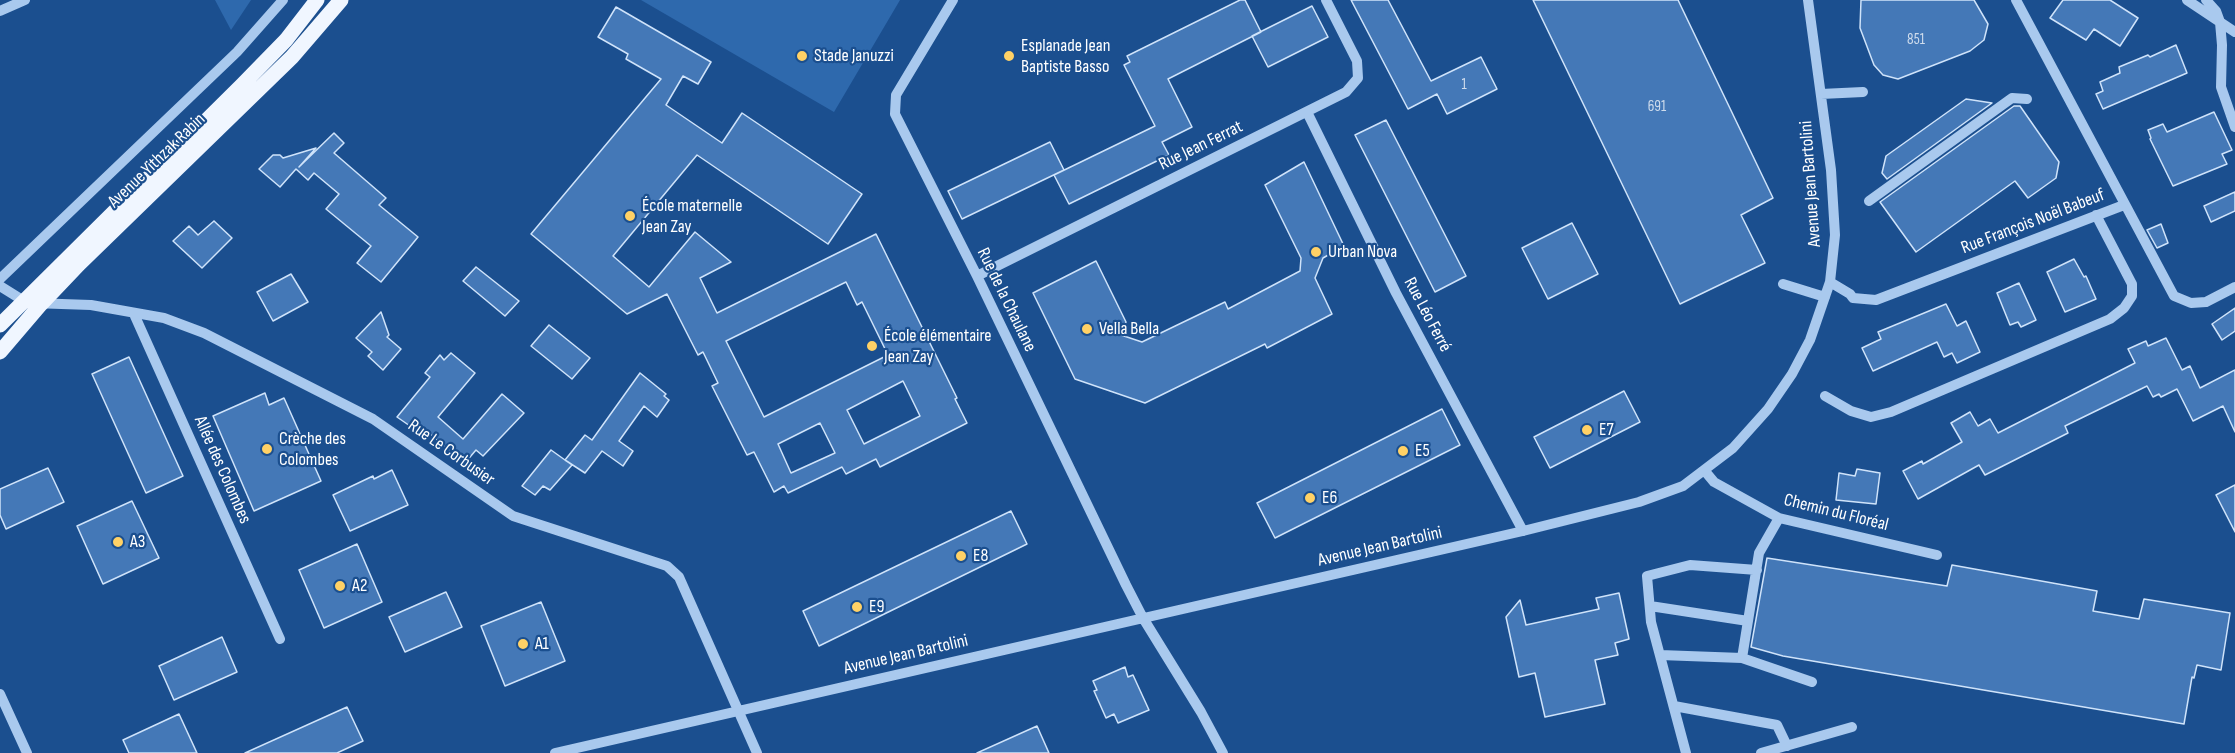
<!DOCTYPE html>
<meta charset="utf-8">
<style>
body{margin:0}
canvas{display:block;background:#1b4f8f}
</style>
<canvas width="2235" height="753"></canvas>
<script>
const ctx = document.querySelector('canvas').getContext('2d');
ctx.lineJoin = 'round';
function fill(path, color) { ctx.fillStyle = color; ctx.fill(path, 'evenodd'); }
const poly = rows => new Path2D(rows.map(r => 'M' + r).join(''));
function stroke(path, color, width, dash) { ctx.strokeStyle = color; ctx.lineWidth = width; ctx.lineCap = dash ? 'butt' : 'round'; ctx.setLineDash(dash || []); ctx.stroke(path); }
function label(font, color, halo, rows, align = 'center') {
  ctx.font = font + ' "Sofia Sans Condensed",sans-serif'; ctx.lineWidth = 4.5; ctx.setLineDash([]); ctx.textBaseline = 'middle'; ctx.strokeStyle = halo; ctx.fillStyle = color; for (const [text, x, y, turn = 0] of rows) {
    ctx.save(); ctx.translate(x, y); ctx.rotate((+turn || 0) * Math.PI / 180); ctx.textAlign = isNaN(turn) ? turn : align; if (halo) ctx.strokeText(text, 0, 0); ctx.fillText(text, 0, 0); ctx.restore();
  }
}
fill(poly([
 [215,0,251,0,231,30],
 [641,0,900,0,834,112]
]), '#2e69ad');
const building = poly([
 [1240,0,1245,0,1261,32,1168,79,1192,127,1162,142,1169,155,1069,204,1054,175,1155,126,1124,65,1130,62,1127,56,1240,0],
 [1351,0,1388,0,1431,81,1481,57,1497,89,1447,114,1437,94,1408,109,1351,0],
 [1533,0,1678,0,1773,198,1741,215,1765,263,1680,304,1533,0],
 [1861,0,1974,0,1988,24,1984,40,1970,51,1898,79,1883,75,1874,65,1860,28,1861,0],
 [2063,0,2110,0,2138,18,2120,46,2094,29,2086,40,2050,18,2063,0],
 [1312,6,1328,37,1268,67,1252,36,1312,6],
 [616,7,711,62,698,84,683,76,666,105,722,143,742,113,862,194,828,244,697,155,613,256,649,287,695,232,731,262,700,278,717,313,876,234,957,398,955,399,967,423,880,467,876,459,846,474,842,467,788,493,784,486,774,492,754,452,747,455,712,386,718,383,703,352,698,355,667,294,627,314,531,234,661,79,626,59,628,54,598,37,616,7],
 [846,282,857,305,862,302,888,355,764,417,726,341,846,282],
 [903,381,920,416,864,444,847,410,903,381],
 [820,423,835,453,791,473,778,444,820,423],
 [2176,45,2187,73,2103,109,2096,94,2103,91,2100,82,2120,73,2119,67,2148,55,2150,57,2176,45],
 [1966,99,1992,103,1887,179,1882,173,1886,156,1966,99],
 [2014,106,2020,106,2059,162,2056,178,2028,198,2015,181,1916,252,1880,202,2014,106],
 [2214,112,2232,150,2222,154,2227,164,2173,186,2150,139,2151,138,2148,130,2163,124,2167,132,2214,112],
 [1386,120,1466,276,1435,292,1355,135,1386,120],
 [334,133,344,143,334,153,386,198,379,205,418,237,381,282,357,263,371,246,326,209,339,194,314,173,308,180,296,169,280,187,259,169,273,155,280,155,283,158,316,148,299,167,334,133],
 [1050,142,1064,170,962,219,948,191,1050,142],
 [1304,162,1344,246,1323,258,1315,278,1332,314,1267,348,1265,344,1145,403,1075,379,1033,293,1096,261,1126,322,1121,335,1142,342,1225,302,1228,309,1300,271,1301,258,1265,185,1304,162],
 [2235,192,2235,211,2211,222,2204,206,2235,192],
 [214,221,232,238,202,268,173,241,189,226,198,235,214,221],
 [1572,223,1598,274,1548,299,1522,248,1572,223],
 [2161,224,2168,243,2157,248,2147,230,2161,224],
 [2074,259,2084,277,2086,276,2096,299,2065,312,2047,272,2074,259],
 [476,267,519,301,505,316,463,281,476,267],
 [291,274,308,302,273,321,257,292,291,274],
 [2019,283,2036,320,2021,327,2018,322,2010,325,1997,293,2019,283],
 [1946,304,1957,326,1966,321,1980,352,1957,363,1952,353,1944,357,1937,342,1873,371,1862,348,1881,339,1878,332,1946,304],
 [2235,308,2235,331,2222,340,2212,324,2235,308],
 [381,312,389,335,387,337,401,349,383,370,368,356,372,352,356,338,381,312],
 [549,325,590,358,572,379,531,346,549,325],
 [2166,338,2182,370,2190,366,2200,388,2235,370,2235,432,2223,406,2193,421,2177,389,2161,397,2159,394,2153,397,2147,386,2065,426,2068,433,1985,475,1979,465,1918,499,1903,471,1922,461,1923,464,1962,442,1951,423,1970,412,1978,426,1990,419,1998,433,2135,363,2128,349,2146,341,2148,346,2166,338],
 [451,353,475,373,438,417,463,439,502,394,524,413,483,456,476,450,464,464,426,430,423,435,397,417,430,377,425,373,440,355,444,360,451,353],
 [129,357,183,476,146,493,92,374,129,357],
 [640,373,666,394,664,396,669,400,657,417,644,406,619,441,633,451,623,466,602,451,585,473,565,460,585,435,592,440,640,373],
 [1624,391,1640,422,1550,468,1534,437,1624,391],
 [265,393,269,405,284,398,321,481,254,511,213,416,265,393],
 [1442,409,1460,445,1275,538,1257,503,1442,409],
 [551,450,572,465,550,490,543,486,535,495,522,486,551,450],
 [48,468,64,502,6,529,0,515,0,489,48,468],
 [1857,469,1880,473,1876,504,1836,500,1839,473,1855,476,1857,469],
 [392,470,408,505,350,531,333,495,373,476,374,479,392,470],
 [2235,485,2235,532,2216,495,2235,485],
 [132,501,159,558,103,584,77,526,132,501],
 [1011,511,1027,544,819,646,803,611,1011,511],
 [357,544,382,602,324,628,299,570,357,544],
 [1767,558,1947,586,1952,565,2097,591,2093,611,2139,619,2144,599,2230,613,2221,670,2197,665,2194,678,2192,677,2184,724,1783,656,1751,647,1767,558],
 [446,592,462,627,405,652,389,617,446,592],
 [1619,593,1629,639,1615,643,1618,655,1595,660,1605,704,1545,717,1535,673,1519,677,1506,617,1520,600,1526,625,1599,609,1596,598,1619,593],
 [541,602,565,661,505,686,481,626,541,602],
 [222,637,237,672,174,700,159,666,222,637],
 [1125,667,1128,677,1133,675,1149,710,1118,723,1114,714,1106,718,1094,691,1097,690,1093,681,1125,667],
 [347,707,363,741,337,753,245,753,347,707],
 [179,714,197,753,129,753,123,740,179,714],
 [1037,726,1049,753,977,753,1037,726]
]);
fill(building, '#4478b7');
stroke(building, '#cfe3fa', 1.5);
stroke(poly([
 [953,0,896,95,895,114,977,276,1126,585,1143,618,1201,712,1223,753],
 [2016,0,2174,296,2191,303,2206,302,2235,287],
 [2187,0,2235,32],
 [2206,0,2216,11,2220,22,2222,45,2221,87,2235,127],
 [0,11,25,0],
 [1821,94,1863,92],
 [1307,112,1396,293,1523,531],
 [1869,201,2012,98,2027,99],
 [977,276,1346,92,1358,78,1357,61,1326,0],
 [0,279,237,52,283,0],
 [1830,282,1850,294,1853,298,1876,300,2124,205],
 [1783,284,1825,297],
 [0,286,24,301,32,303,91,305,164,318,204,333,373,419,513,516,667,566,679,577,757,753],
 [134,314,280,639],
 [1825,396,1851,411,1871,417,1891,412,2110,319,2124,308,2132,296,2132,284,2096,215],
 [1704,470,1714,482,1779,518,1937,555],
 [1779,518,1759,553,1742,658,1812,682],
 [1650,606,1748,621],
 [1660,655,1742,658],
 [0,694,27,753],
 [1674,706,1777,725,1787,746],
 [555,753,1523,531,1639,502,1683,486,1733,448,1768,409,1792,374,1810,340,1830,282,1835,235,1831,170,1808,0],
 [1686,753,1651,622,1647,576,1690,565,1757,570],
 [1761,753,1852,727]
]), '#a9c9ee', 10);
stroke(poly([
 [0,325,242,85,286,40,317,0],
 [0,352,41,304,79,264,292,57,341,0]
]), '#f0f6ff', 15);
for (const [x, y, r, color] of [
 [802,56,6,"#ffd166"],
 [1009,56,6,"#ffd166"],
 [630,216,6,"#ffd166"],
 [1316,252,6,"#ffd166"],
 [1087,329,6,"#ffd166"],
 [872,346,6,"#ffd166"],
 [1587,430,6,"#ffd166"],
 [267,449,6,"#ffd166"],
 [1403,451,6,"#ffd166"],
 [1310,498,6,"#ffd166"],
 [118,542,6,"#ffd166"],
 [961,556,6,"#ffd166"],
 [340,586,6,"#ffd166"],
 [857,607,6,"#ffd166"],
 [523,644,6,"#ffd166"]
]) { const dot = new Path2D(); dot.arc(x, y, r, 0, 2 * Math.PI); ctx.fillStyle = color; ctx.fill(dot); stroke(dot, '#1b4f8f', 2); }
label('15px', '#d0dded', null, [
 ["851",1916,40],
 ["1",1464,85],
 ["691",1657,107]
]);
label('18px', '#fff', '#1b4f8f', [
 ["Esplanade Jean",1021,46],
 ["Baptiste Basso",1021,67],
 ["Stade Januzzi",814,56],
 ["École maternelle",642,206],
 ["Jean Zay",642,227],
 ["Urban Nova",1328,252],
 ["Vella Bella",1099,329],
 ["École élémentaire",884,336],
 ["Jean Zay",884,357],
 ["E7",1599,430],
 ["Crèche des",279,439],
 ["Colombes",279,460],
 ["E5",1415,451],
 ["E6",1322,498],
 ["A3",130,542],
 ["E8",973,556],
 ["A2",352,586],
 ["E9",869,607],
 ["A1",535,644]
], 'left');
label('18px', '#fff', '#1b4f8f', [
 ["Rue Jean Ferrat",1201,146,-26],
 ["Avenue Yithzak Rabin",157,161,-44],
 ["Avenue Jean Bartolini",1811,184,-94],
 ["Rue François Noël Babeuf",2033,222,-21],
 ["Rue de la Chaulane",1006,300,64],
 ["Rue Léo Ferré",1427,315,62],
 ["Rue Le Corbusier",451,453,35],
 ["Allée des Colombes",222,470,66],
 ["Chemin du Floréal",1836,513,14],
 ["Avenue Jean Bartolini",1380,547,-13],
 ["Avenue Jean Bartolini",906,655,-13]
]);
</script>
